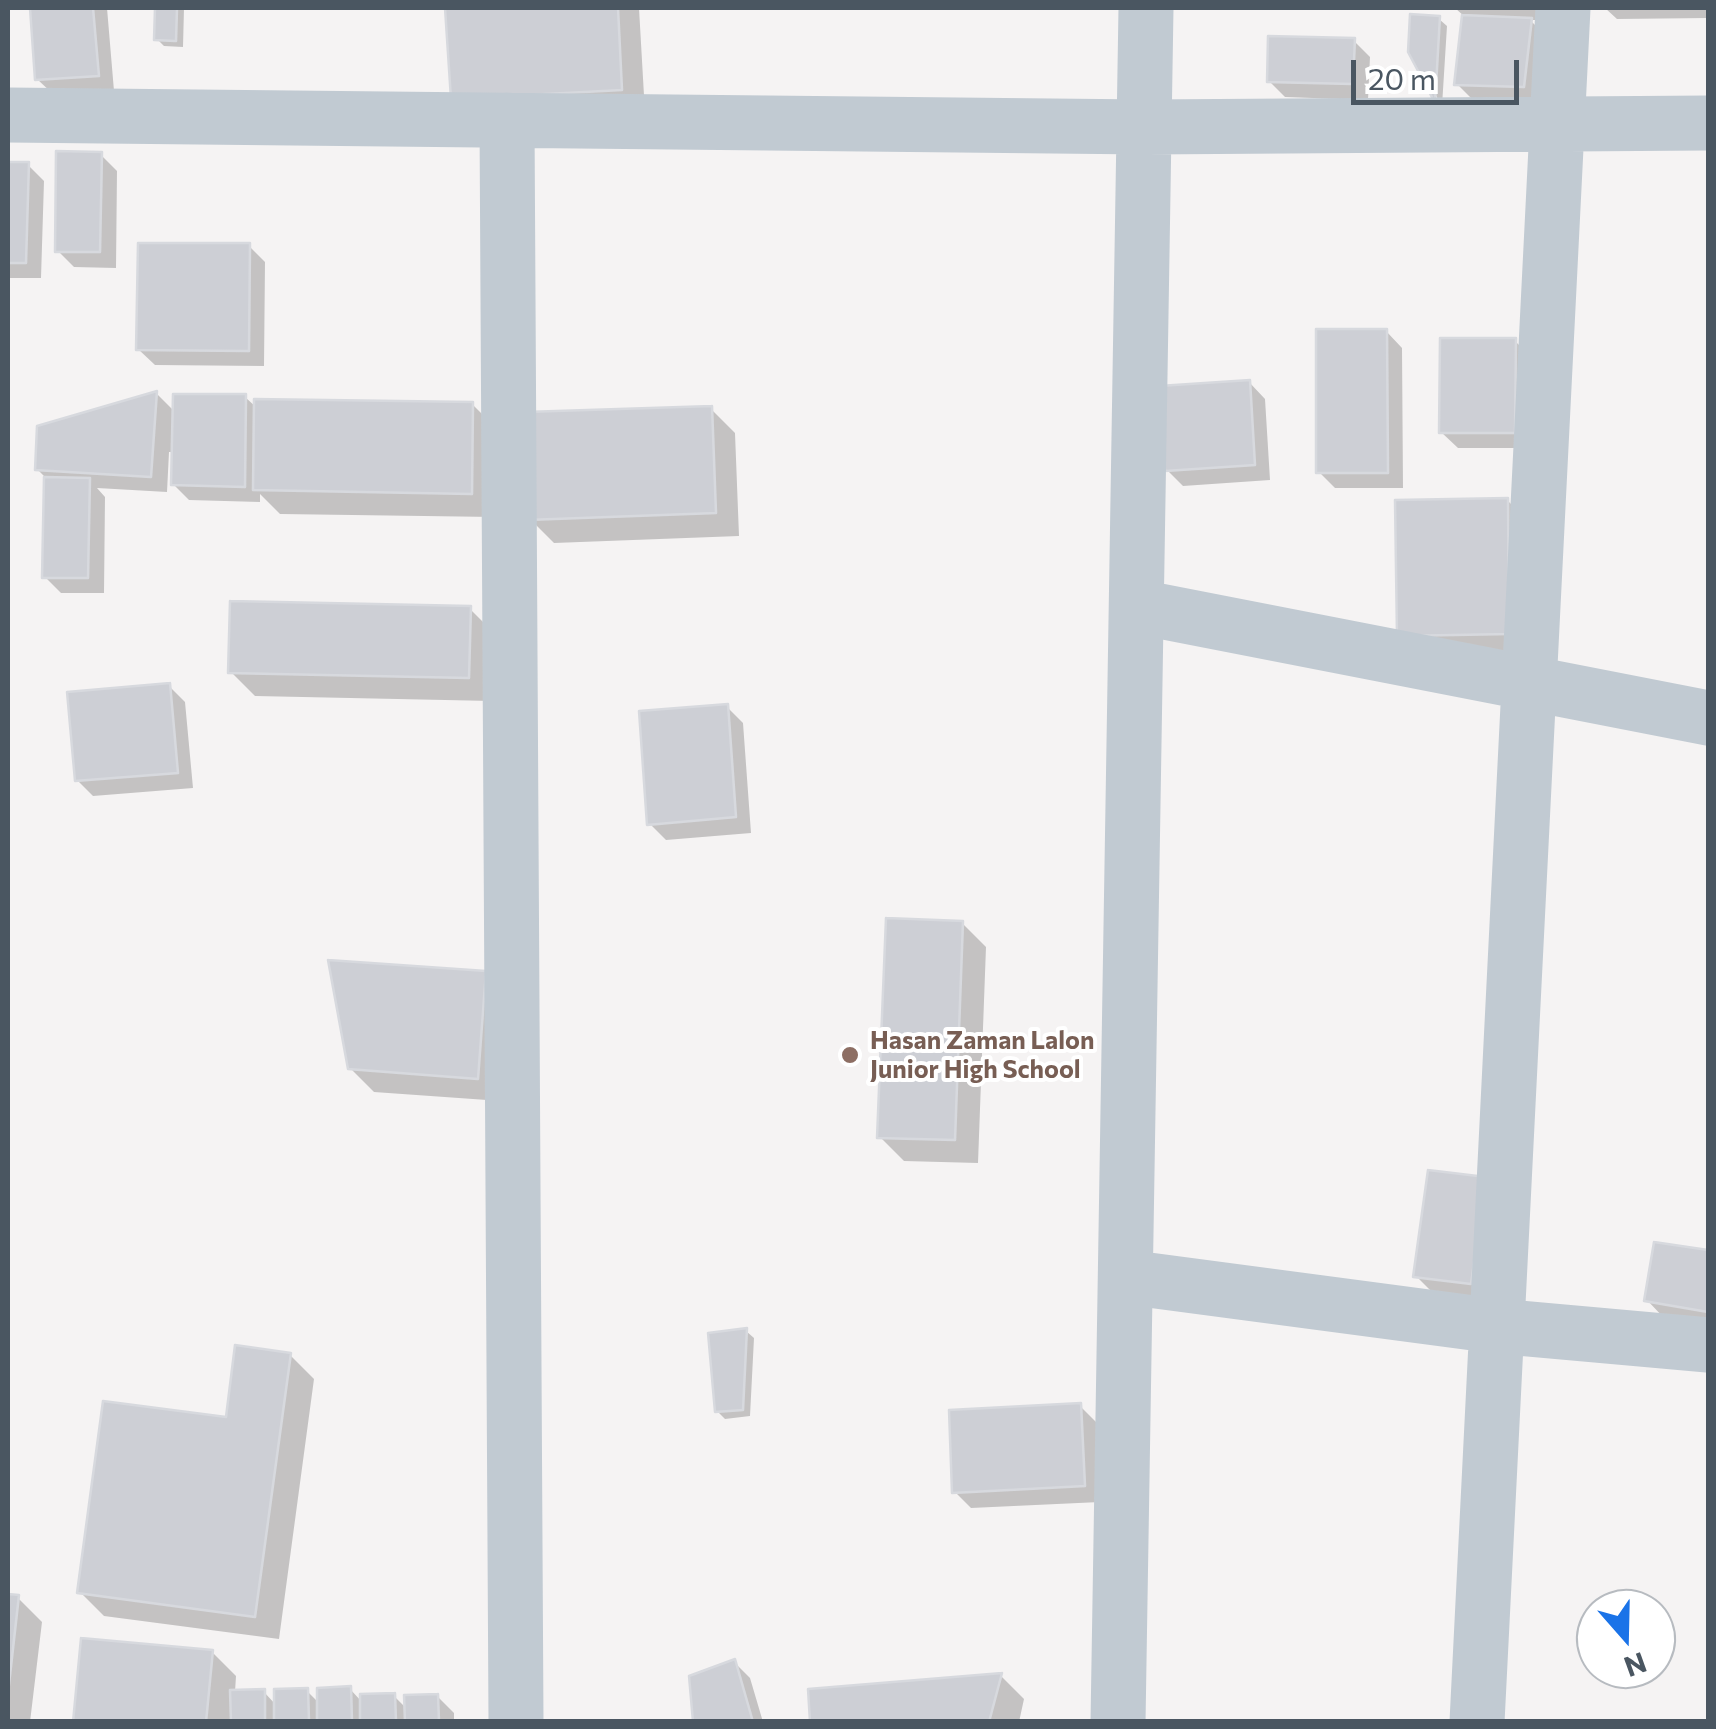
<!DOCTYPE html>
<style>
body{margin:0}
#map{position:relative;width:1716px;height:1729px;overflow:hidden;background:#f5f3f3;font-family:Commissioner,sans-serif}
canvas{display:block}
.frame{position:absolute;inset:0;border:10px solid #4a5661;pointer-events:none}
.north{position:absolute;left:1576px;top:1589px;width:100px;height:100px;box-sizing:border-box;background:#fff;border:2px solid #b7bbc0;border-radius:50%;rotate:160deg;font-size:28px;font-weight:700;line-height:40px;text-align:center;color:#4a5661}
.north::after{content:'';display:block;margin:auto;width:35px;height:45px;background:#1a73e8;clip-path:polygon(50% 0,100% 100%,50% 72%,0 100%)}
.scale{position:absolute;left:1351px;top:60px;width:168px;height:45px;box-sizing:border-box;border:5px solid #4a5661;border-top:0;padding-left:12px;font-size:30px;line-height:35px;white-space:nowrap;color:#4a5661;-webkit-text-stroke:8px #fff;paint-order:stroke}
</style>
<div id="map">
<canvas width="1716" height="1729"></canvas>
<div class="frame"></div>
<div class="north">N</div>
<div class="scale">20 m</div>
</div>
<script>
const ctx = document.querySelector('canvas').getContext('2d');
ctx.lineJoin = 'round';
function fill(path, color) { ctx.fillStyle = color; ctx.fill(path, 'evenodd'); }
const poly = rows => new Path2D(rows.map(r => 'M' + r).join(''));
function stroke(path, color, width, dash) { ctx.strokeStyle = color; ctx.lineWidth = width; ctx.lineCap = dash ? 'butt' : 'round'; ctx.setLineDash(dash || []); ctx.stroke(path); }
function label(font, color, halo, rows, align = 'center') {
  ctx.font = font + ' Commissioner,sans-serif'; ctx.lineWidth = 8; ctx.setLineDash([]); ctx.textBaseline = 'middle'; ctx.strokeStyle = halo; ctx.fillStyle = color; for (const [text, x, y, turn = 0] of rows) {
    ctx.save(); ctx.translate(x, y); ctx.rotate((+turn || 0) * Math.PI / 180); ctx.textAlign = isNaN(turn) ? turn : align; if (halo) ctx.strokeText(text, 0, 0); ctx.fillText(text, 0, 0); ctx.restore();
  }
}
fill(poly([
 [32,8,107,8,114,91,54,95,37,79],
 [158,8,184,8,183,47,164,46,157,39],
 [448,8,639,8,645,113,453,98],
 [1455,8,1552,8,1552,20,1530,20,1547,37,1539,102,1473,100,1457,84,1465,17],
 [1605,8,1708,8,1708,18,1617,19],
 [1439,19,1447,26,1442,106,1411,52],
 [1354,41,1370,57,1368,100,1285,97,1269,81],
 [101,155,117,171,116,268,74,267,58,251],
 [8,164,28,165,44,181,41,278,8,278],
 [249,246,265,262,264,366,155,365,138,349],
 [1386,331,1402,348,1403,488,1335,488,1319,472],
 [1515,341,1531,357,1530,448,1458,448,1441,432],
 [1249,382,1265,399,1270,480,1183,486,1167,470],
 [156,393,175,412,245,397,257,408,472,404,496,428,495,517,280,514,260,494,260,502,189,500,173,484,174,452,169,452,167,492,97,488,105,497,104,593,61,593,45,577,46,478,37,469],
 [711,409,735,433,739,536,554,543,530,519],
 [1507,500,1531,524,1532,657,1399,635],
 [470,609,494,633,492,701,255,696,231,672],
 [169,686,185,702,193,788,93,796,77,780],
 [727,707,743,723,751,833,666,840,650,824],
 [962,923,986,947,978,1163,904,1161,880,1137],
 [485,974,501,1101,374,1092,350,1068],
 [1485,1179,1487,1299,1432,1292,1416,1276],
 [1656,1244,1708,1253,1708,1324,1663,1317,1647,1300],
 [746,1331,754,1338,750,1416,725,1419,717,1411],
 [290,1355,314,1379,279,1639,104,1616,80,1592],
 [1080,1406,1096,1422,1100,1502,971,1508,955,1492],
 [8,1596,18,1598,42,1622,30,1722,8,1722],
 [212,1652,236,1676,235,1692,264,1692,276,1705,307,1691,320,1704,350,1689,362,1702,394,1696,407,1709,437,1696,454,1713,454,1722,76,1722],
 [734,1662,750,1678,763,1722,696,1722],
 [1001,1676,1024,1699,1019,1722,813,1722]
]), '#0003');
const building = poly([
 [30,8,93,8,99,76,35,80,30,8],
 [155,8,177,8,176,41,154,40,155,8],
 [445,8,618,8,622,90,451,99,445,8],
 [1410,14,1440,16,1435,103,1408,52,1410,14],
 [1462,15,1532,18,1524,87,1454,85,1462,15],
 [1268,36,1355,38,1353,84,1267,82,1268,36],
 [56,151,102,152,100,252,55,252,56,151],
 [8,162,29,162,26,263,8,263,8,162],
 [138,243,250,243,249,351,136,350,138,243],
 [1316,329,1387,329,1388,473,1316,473,1316,329],
 [1440,338,1516,338,1515,433,1439,433,1440,338],
 [1250,380,1255,465,1165,471,1159,386,1250,380],
 [157,391,151,477,35,470,37,426,157,391],
 [173,394,246,394,245,487,171,485,173,394],
 [254,399,473,402,472,494,253,490,254,399],
 [712,406,716,513,527,520,525,412,712,406],
 [44,477,90,478,88,578,42,578,44,477],
 [1508,498,1509,634,1397,636,1395,500,1508,498],
 [230,601,471,606,469,678,228,673,230,601],
 [170,683,178,773,75,781,67,692,170,683],
 [728,704,736,817,647,825,639,711,728,704],
 [886,918,963,921,955,1140,877,1138,886,918],
 [328,960,486,971,478,1079,348,1069,328,960],
 [1428,1170,1486,1177,1471,1284,1413,1277,1428,1170],
 [1654,1242,1708,1250,1708,1312,1644,1301,1654,1242],
 [747,1328,743,1410,715,1412,708,1333,747,1328],
 [235,1345,291,1353,255,1617,77,1593,103,1401,226,1417,235,1345],
 [1081,1403,1085,1486,952,1493,949,1410,1081,1403],
 [8,1594,19,1595,8,1693,8,1594],
 [81,1638,213,1650,206,1722,73,1722,81,1638],
 [735,1659,753,1722,693,1722,689,1676,735,1659],
 [1002,1673,989,1722,810,1722,808,1689,1002,1673],
 [351,1686,352,1722,317,1722,317,1688,351,1686],
 [308,1688,309,1722,274,1722,274,1689,308,1688],
 [265,1689,265,1722,231,1722,230,1690,265,1689],
 [395,1693,396,1722,360,1722,360,1694,395,1693],
 [438,1694,439,1722,405,1722,404,1695,438,1694]
]);
fill(building, '#cdcfd5');
stroke(building, '#d7d9de', 2.5);
stroke(poly([
 [8,115,1147,127,1708,123],
 [507,120,516,1722],
 [1139,607,1708,718],
 [1126,1277,1496,1326,1708,1345],
 [1118,1722,1146,8],
 [1477,1722,1563,8]
]), '#c1cad2', 55);
for (const [x, y, r, color] of [
 [850,1055,10,"#8d6e63"]
]) { const dot = new Path2D(); dot.arc(x, y, r, 0, 2 * Math.PI); ctx.fillStyle = color; ctx.fill(dot); stroke(dot, '#fff', 4); }
label('bold 25px', '#785e54', '#fff', [
 ["Hasan Zaman Lalon",870,1041],
 ["Junior High School",870,1070]
], 'left');
</script>
